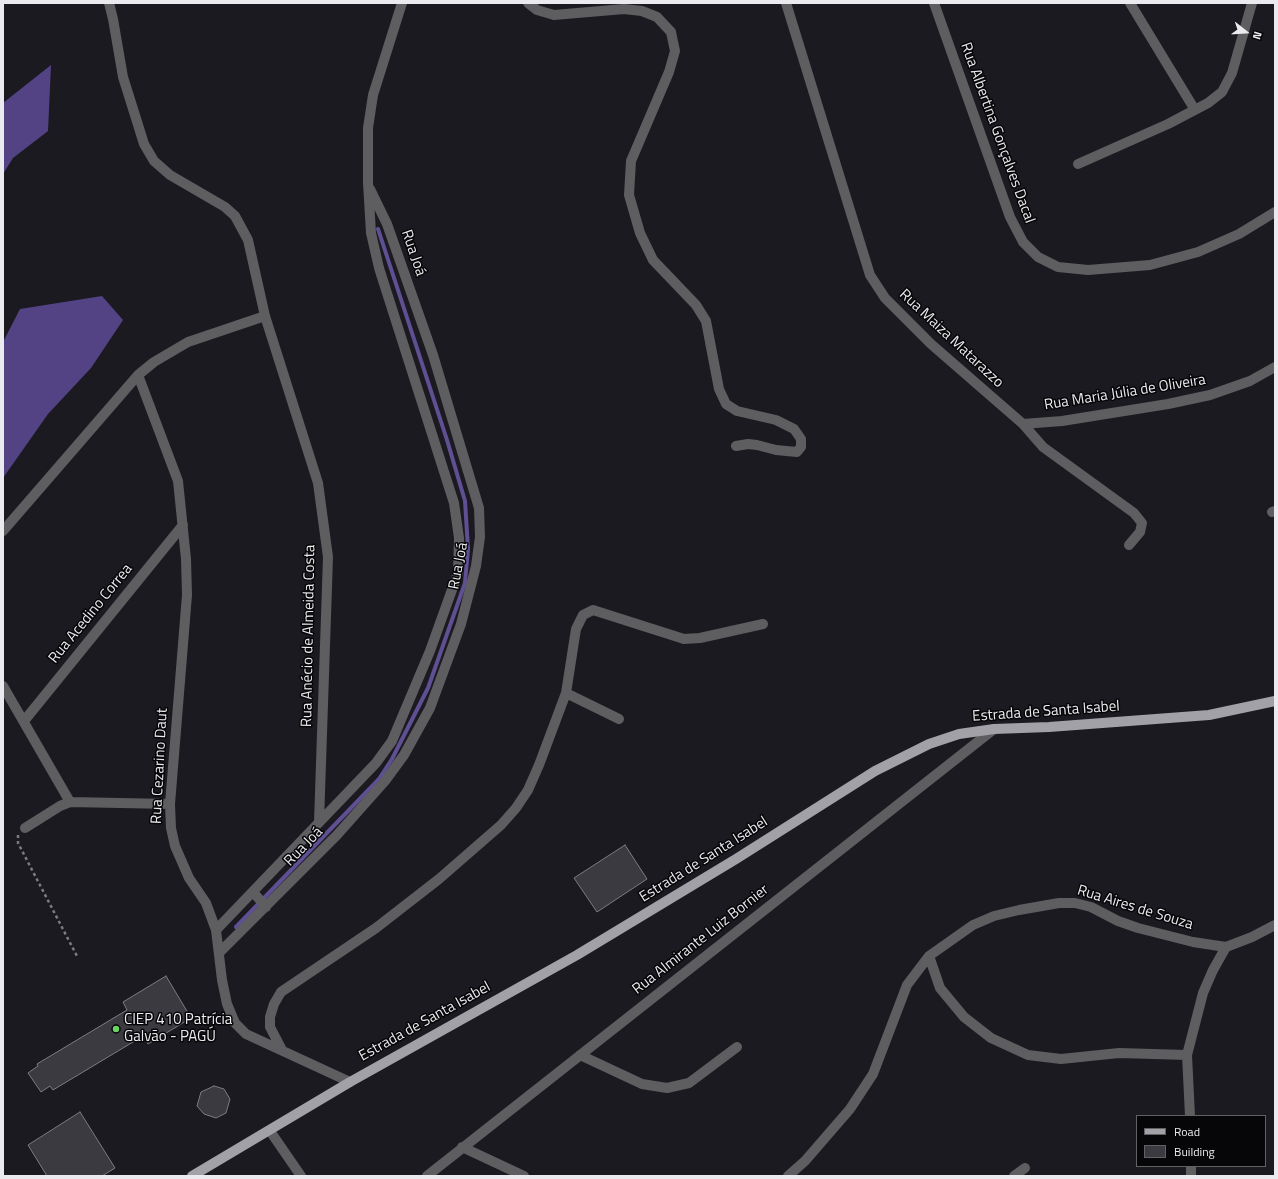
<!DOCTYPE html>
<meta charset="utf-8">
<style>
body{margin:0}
#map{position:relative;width:1278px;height:1179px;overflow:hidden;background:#1b1a20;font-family:"Titillium Web",sans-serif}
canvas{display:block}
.frame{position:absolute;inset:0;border:4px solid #ebeaee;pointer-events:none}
.legend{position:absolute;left:1136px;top:1115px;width:130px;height:52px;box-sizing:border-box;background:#060608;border:1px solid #626164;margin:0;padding:5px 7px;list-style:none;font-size:12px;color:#ebeaee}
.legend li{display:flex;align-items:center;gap:8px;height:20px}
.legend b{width:20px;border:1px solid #626164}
.north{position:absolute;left:1226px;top:12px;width:40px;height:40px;-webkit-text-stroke:3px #060608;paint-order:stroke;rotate:107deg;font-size:11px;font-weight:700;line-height:16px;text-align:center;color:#ebeaee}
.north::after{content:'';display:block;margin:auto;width:14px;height:18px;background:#ebeaee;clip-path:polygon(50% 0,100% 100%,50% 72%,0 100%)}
</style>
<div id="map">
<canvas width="1278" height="1179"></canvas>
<div class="frame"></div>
<ul class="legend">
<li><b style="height:5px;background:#a2a1a7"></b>Road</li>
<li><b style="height:11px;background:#3b3a40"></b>Building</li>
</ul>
<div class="north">N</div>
</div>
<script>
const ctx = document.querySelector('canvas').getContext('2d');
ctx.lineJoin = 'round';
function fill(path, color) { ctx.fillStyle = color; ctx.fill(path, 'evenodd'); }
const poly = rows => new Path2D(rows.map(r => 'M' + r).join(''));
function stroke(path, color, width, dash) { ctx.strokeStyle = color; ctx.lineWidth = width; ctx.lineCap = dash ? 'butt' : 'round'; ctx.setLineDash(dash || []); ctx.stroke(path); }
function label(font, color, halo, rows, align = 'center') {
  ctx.font = font + ' "Titillium Web",sans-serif'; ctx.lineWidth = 3; ctx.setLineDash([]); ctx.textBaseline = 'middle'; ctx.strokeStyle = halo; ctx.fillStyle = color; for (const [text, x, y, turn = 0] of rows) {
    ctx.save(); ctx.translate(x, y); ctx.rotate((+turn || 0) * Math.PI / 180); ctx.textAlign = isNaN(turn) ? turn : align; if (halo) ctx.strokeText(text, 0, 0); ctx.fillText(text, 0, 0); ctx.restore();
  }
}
fill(poly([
 [51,65,48,131,13,158,3,174,3,103],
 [102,296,123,320,91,368,48,414,3,478,3,342,20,309]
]), '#534385');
stroke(poly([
 [236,927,379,779,392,759,428,688,465,583,468,549,465,501,447,440,378,229]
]), '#5f4f93', 4);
const building = poly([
 [625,845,647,879,597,912,574,878,625,845],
 [166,976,191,1018,148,1044,143,1036,53,1090,50,1086,41,1092,28,1073,38,1066,37,1064,127,1010,123,1002,166,976],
 [214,1086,224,1089,230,1099,226,1113,216,1118,204,1114,197,1106,201,1092,214,1086],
 [80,1112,115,1168,102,1176,47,1176,28,1145,80,1112]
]);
fill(building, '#3b3a40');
stroke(building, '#7c7c82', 1);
stroke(poly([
 [18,835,18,843,78,958]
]), '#7d7c81', 2.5, [3, 3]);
stroke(poly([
 [109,3,113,19,123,77,144,144,154,161,170,175,225,207,235,216,248,240,265,316,318,483,328,557,319,822],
 [528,3,537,10,554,15,624,9,642,11,657,17,671,32,675,51,669,72,631,161,629,195,640,233,653,260,696,305,706,321,719,389,726,404,737,411,776,420,794,429,801,439,801,447,797,452,776,450,757,445,748,444,736,446],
 [786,3,870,275,885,298,931,344,1023,424,1043,447,1134,513,1142,523,1140,532,1129,545],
 [934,3,1010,217,1023,242,1038,257,1058,267,1088,270,1150,265,1198,252,1239,234,1275,212],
 [1130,3,1195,110],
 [1078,164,1168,124,1208,103,1222,92,1232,73,1252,3],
 [138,375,178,481,186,559,187,595,170,804,171,828,175,846,189,878,206,903,216,930,222,980,227,1004,235,1023,246,1034,350,1082],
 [1023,424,1062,421,1168,404,1210,395,1250,381,1275,367],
 [1272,512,1275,511],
 [3,531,138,375,154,362,188,342,265,316],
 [3,686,70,802],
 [566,693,619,719],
 [24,721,183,525],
 [25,828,60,806,70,802,170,804],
 [253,892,266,907],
 [216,930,376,763,392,741,430,651,458,573,459,538,454,503,379,268,371,233,368,183,368,128,373,95,402,3],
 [220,952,337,835,385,781,404,755,430,708,461,624,476,566,480,537,479,508,433,355,387,224,370,189],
 [929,956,940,988,964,1017,991,1038,1028,1055,1061,1059,1119,1053,1187,1055],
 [282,1050,270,1027,270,1017,274,1004,281,992,376,928,439,879,501,825,516,808,528,790,539,765,566,693,576,629,583,615,593,610,684,639,700,638,763,624],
 [580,1055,642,1084,667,1088,689,1083,737,1047],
 [1190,1116,1187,1055,1203,993,1213,970,1226,947,1252,937,1275,925],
 [270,1131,301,1176],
 [462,1147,524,1176],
 [1191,1166,1191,1176],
 [427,1176,994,729],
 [788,1176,805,1161,850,1109,873,1074,907,985,929,956,973,925,994,916,1019,910,1059,903,1075,903,1091,907,1118,921,1138,928,1193,942,1226,947],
 [1014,1176,1025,1168]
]), '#5e5d60', 10);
stroke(poly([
 [192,1176,350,1082,577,955,736,859,875,771,929,744,959,734,994,729,1049,727,1209,715,1275,701]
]), '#a2a1a7', 10);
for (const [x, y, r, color] of [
 [116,1029,4,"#6bd363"]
]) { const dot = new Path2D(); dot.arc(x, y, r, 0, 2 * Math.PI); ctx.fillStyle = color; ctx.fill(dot); stroke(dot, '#060608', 1.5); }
label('15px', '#ebeaee', '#060608', [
 ["Rua Albertina Gonçalves Dacal",997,133,70],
 ["Rua Joá",413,253,71],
 ["Rua Maiza Matarazzo",951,339,43],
 ["Rua Maria Júlia de Oliveira",1125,393,-9],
 ["Rua Joá",459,566,-79],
 ["Rua Acedino Correa",91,614,-51],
 ["Rua Anécio de Almeida Costa",309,636,-89],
 ["Estrada de Santa Isabel",1046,712,-4],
 ["Rua Cezarino Daut",160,766,-87],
 ["Rua Joá",304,847,-46],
 ["Estrada de Santa Isabel",704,860,-32],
 ["Rua Aires de Souza",1135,908,17],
 ["Rua Almirante Luiz Bornier",701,940,-38],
 ["Estrada de Santa Isabel",425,1022,-29]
]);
label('15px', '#ebeaee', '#060608', [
 ["CIEP 410 Patrícia",124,1020],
 ["Galvão - PAGÚ",124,1037]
], 'left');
</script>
